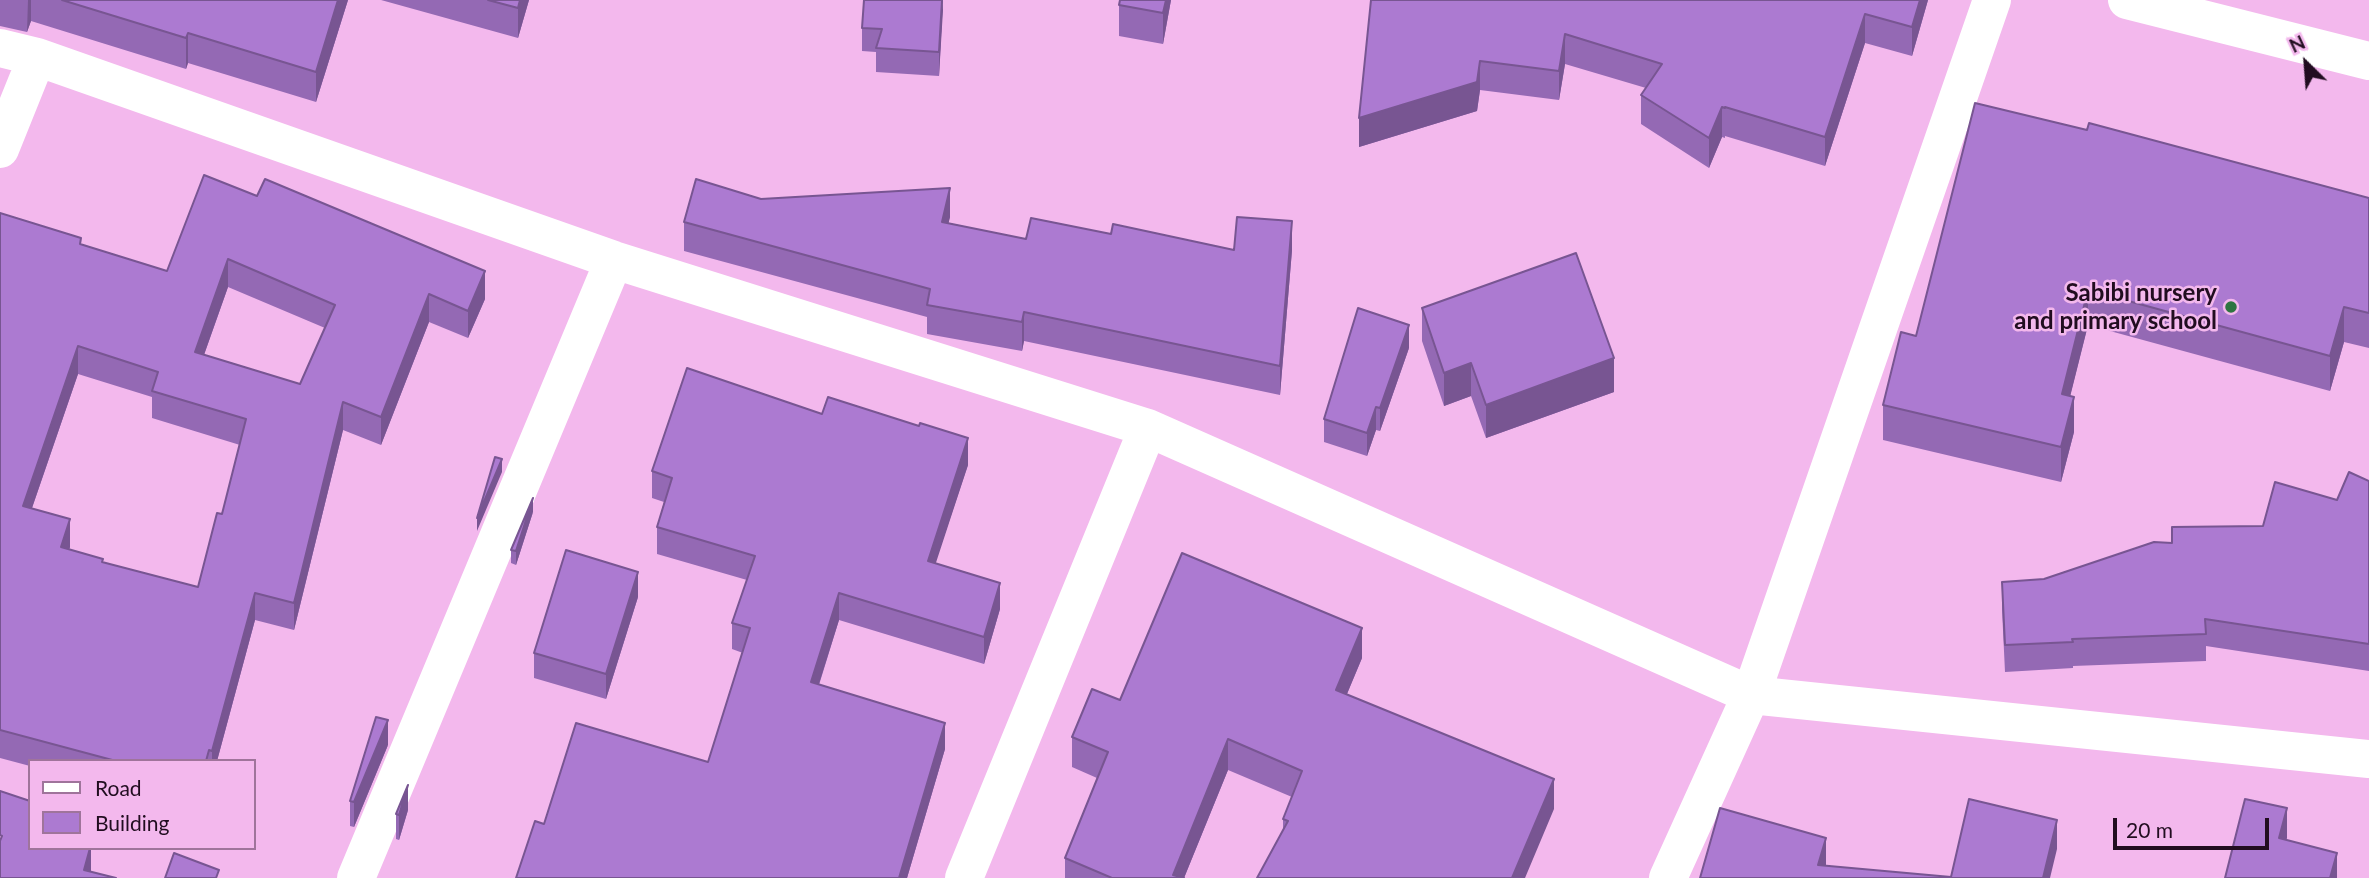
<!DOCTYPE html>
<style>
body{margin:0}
#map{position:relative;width:2369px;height:878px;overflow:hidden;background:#f3b8ed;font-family:Lato,sans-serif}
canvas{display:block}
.legend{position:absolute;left:28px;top:759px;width:228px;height:91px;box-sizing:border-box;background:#f3b8ed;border:2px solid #9f749b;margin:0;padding:9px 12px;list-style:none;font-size:21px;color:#210d20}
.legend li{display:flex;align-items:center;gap:14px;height:35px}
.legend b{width:35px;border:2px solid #9f749b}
.north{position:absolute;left:2271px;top:28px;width:70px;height:70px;-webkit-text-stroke:5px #f3b8ed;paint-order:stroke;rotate:335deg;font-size:19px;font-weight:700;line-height:28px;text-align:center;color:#210d20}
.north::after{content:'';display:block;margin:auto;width:24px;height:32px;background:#210d20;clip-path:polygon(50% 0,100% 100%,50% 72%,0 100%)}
.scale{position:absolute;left:2113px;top:818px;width:156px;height:32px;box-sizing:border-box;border:4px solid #210d20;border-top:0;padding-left:9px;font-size:21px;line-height:24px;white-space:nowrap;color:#210d20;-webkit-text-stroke:5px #f3b8ed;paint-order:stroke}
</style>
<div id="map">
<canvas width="2369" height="878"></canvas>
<ul class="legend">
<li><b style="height:9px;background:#fff"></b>Road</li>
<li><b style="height:19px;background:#ac7ad1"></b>Building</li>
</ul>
<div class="north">N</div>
<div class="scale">20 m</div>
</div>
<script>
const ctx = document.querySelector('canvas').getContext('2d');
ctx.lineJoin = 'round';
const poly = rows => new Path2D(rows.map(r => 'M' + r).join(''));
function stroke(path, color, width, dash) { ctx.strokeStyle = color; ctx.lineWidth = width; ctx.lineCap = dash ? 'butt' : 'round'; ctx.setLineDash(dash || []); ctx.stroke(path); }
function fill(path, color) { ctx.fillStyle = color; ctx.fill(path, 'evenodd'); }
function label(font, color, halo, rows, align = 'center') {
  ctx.font = font + ' Lato,sans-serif'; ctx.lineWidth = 5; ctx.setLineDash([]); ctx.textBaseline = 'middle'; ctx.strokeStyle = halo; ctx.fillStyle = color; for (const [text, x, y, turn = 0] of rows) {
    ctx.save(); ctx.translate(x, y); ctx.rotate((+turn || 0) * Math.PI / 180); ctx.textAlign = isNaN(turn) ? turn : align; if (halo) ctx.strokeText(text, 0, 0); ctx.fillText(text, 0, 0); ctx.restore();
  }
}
stroke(poly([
 [2127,0,2369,61],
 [0,48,37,57,614,260,1148,428,1751,695,2369,759],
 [0,149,37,57],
 [356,878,614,260],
 [964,878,1148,428],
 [1668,878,1751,695,1992,0]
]), '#fff', 38);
fill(poly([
 [0,0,348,0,316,102,188,63,186,69,31,21,27,32,0,26],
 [381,0,529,0,518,38],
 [943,0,939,76,876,72,876,52,862,51,862,28],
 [1120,0,1171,0,1163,44,1119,36,1119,5],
 [1371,0,1928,0,1912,56,1865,43,1825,166,1725,136,1725,138,1722,137,1709,168,1641,124,1641,95,1646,88,1565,64,1559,100,1480,90,1477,111,1359,147],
 [204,175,485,299,468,338,429,322,381,445,343,430,294,630,255,620,217,761,30,761,30,766,0,758,0,213,81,245,167,271],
 [228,287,325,328,300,384,204,355],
 [78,374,152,397,152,418,240,445,222,514,198,587,103,562,69,549,70,547,32,508],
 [2369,198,2369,348,2344,342,2330,391,2088,325,2070,396,2074,432,2061,482,1883,440,1883,405,1916,336],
 [761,199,950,217,948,223,1026,239,1111,234,1234,250,1292,250,1280,395,1024,341,1022,351,927,334,927,317,684,251,684,222],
 [1422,308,1614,392,1486,438,1471,396,1444,406,1422,341],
 [1409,348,1380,431,1376,430,1367,456,1324,442,1324,419],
 [968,465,935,563,1000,609,984,664,839,620,819,685,945,749,907,878,516,878,544,824,708,762,743,653,732,649,732,623,747,580,657,554,657,527,664,502,652,498,652,471],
 [2369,481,2369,671,2206,646,2206,661,2073,666,2073,668,2005,672,2002,609,2002,582,2044,579,2172,543,2263,526,2337,500],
 [533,512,516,565,511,563,511,550],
 [638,597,606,699,534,678,534,653],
 [1362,658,1347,694,1554,809,1283,830,1283,819,1292,797,1228,770,1184,878,1065,878,1065,858,1097,778,1072,767,1072,737,1120,700],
 [388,745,354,827,350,826,350,801],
 [408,810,399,840,396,839,396,814]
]), '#9469b4');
fill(poly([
 [28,0,31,0,31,21,27,32],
 [338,0,348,0,316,102,316,72],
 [520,0,529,0,518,38,518,8],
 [942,0,943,10,939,76,939,52],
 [1166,0,1171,0,1163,44,1163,13],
 [1920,0,1928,0,1912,56,1912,27],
 [1865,14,1865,43,1825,166,1825,137],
 [188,33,188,63,186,69,186,38],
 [1565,34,1565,64,1559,100,1559,71],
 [1480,61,1480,90,1477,111,1359,147,1359,118],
 [1722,107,1722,137,1709,168,1709,138],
 [950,188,950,217,942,251,942,222],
 [1292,221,1292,250,1280,395,1280,366],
 [228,259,228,287,195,380,195,352],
 [485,271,485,299,468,338,468,311],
 [2088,290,2088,325,2062,429,2062,394],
 [429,294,429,322,381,445,381,417],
 [2344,307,2344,342,2330,391,2330,356],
 [1024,312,1024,341,1022,351,1022,322],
 [1409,325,1409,348,1380,431,1380,408],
 [78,346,78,374,23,534,23,506],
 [1614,358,1614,392,1486,438,1486,405],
 [1471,363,1471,396,1444,406,1444,373],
 [2074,397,2074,432,2061,482,2061,447],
 [343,402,343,430,294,630,294,603],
 [1376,407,1376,430,1367,456,1367,433],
 [968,438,968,465,928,587,928,561],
 [502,459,502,472,477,531,477,518],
 [533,498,533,512,516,565,516,551],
 [70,519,70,547,61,574,61,547],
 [638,572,638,597,606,699,606,674],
 [1000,583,1000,609,984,664,984,637],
 [255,593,255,620,217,761,212,761,212,751],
 [839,593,839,620,811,709,811,682],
 [1362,628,1362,658,1336,720,1336,690],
 [388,720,388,745,354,827,354,802],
 [945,723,945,749,907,878,899,878],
 [1228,739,1228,770,1184,878,1173,875],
 [1554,779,1554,809,1525,878,1512,878],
 [408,785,408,810,399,840,399,815],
 [2287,808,2287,838,2279,867,2279,838],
 [2057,820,2057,849,2050,878,2043,878],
 [1826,838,1826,867,1818,865],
 [90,848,91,848,91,873,84,870],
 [2337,853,2337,878,2330,878]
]), '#785592');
const building = poly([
 [62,0,338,0,316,72,188,33,186,38,62,0],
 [488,0,520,0,518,8,488,0],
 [864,0,942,0,939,52,876,48,882,29,862,28,864,0],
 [1120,0,1166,0,1163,13,1119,5,1120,0],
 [1371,0,1920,0,1912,27,1865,14,1825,137,1725,107,1725,108,1722,107,1709,138,1641,95,1662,64,1565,34,1559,71,1480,61,1477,82,1359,118,1371,0],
 [1975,103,2087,130,2089,123,2369,198,2369,313,2344,307,2330,356,2088,290,2062,394,2074,397,2061,447,1883,405,1901,332,1916,336,1975,103],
 [204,175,257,196,265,179,485,271,468,311,429,294,381,417,343,402,294,603,255,593,212,751,209,750,206,761,116,761,0,730,0,213,81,238,80,244,167,271,204,175],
 [228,259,335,305,300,384,195,352,228,259],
 [78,346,158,372,152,391,246,419,222,514,217,513,198,587,102,562,103,559,61,547,70,519,23,506,78,346],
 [696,179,761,199,950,188,942,222,1026,239,1031,218,1111,234,1113,224,1234,250,1237,217,1292,221,1280,366,1024,312,1022,322,927,305,930,289,684,222,696,179],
 [1576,253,1614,358,1486,405,1471,363,1444,373,1422,308,1576,253],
 [1358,308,1409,325,1380,408,1376,407,1367,433,1324,419,1358,308],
 [687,368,822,414,828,397,919,426,920,423,968,438,928,561,1000,583,984,637,839,593,811,682,945,723,899,878,516,878,535,821,544,824,576,723,708,762,750,628,732,623,755,556,657,527,672,478,652,471,687,368],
 [495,457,502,459,477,518,495,457],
 [2349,472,2369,481,2369,644,2205,619,2206,634,2072,639,2073,642,2005,645,2002,582,2044,579,2154,542,2172,543,2172,527,2263,526,2275,482,2337,500,2349,472],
 [533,498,516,551,511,550,533,498],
 [566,550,638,572,606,674,534,653,566,550],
 [1182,553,1362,628,1336,690,1554,779,1512,878,1257,878,1288,821,1283,819,1302,771,1228,739,1173,875,1184,878,1112,878,1065,858,1108,752,1072,737,1092,689,1120,700,1182,553],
 [376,717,388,720,354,802,350,801,376,717],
 [408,785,399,815,396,814,408,785],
 [0,791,30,801,30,848,90,848,84,870,116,878,0,878,0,841,2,836,0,835,0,791],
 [1969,799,2057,820,2043,878,1700,878,1720,808,1826,838,1818,865,1951,877,1969,799],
 [2245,799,2287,808,2279,838,2337,853,2330,878,2225,878,2245,799],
 [174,853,219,870,216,878,165,878,174,853]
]);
fill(building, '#ac7ad1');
stroke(building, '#785592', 2);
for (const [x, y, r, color] of [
 [2231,307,7,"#2e7541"]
]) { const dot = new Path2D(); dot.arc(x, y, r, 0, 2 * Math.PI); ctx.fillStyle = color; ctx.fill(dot); stroke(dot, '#f3b8ed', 2.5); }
label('bold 24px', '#210d20', '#f3b8ed', [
 ["Sabibi nursery",2217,293],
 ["and primary school",2217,321]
], 'right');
</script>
